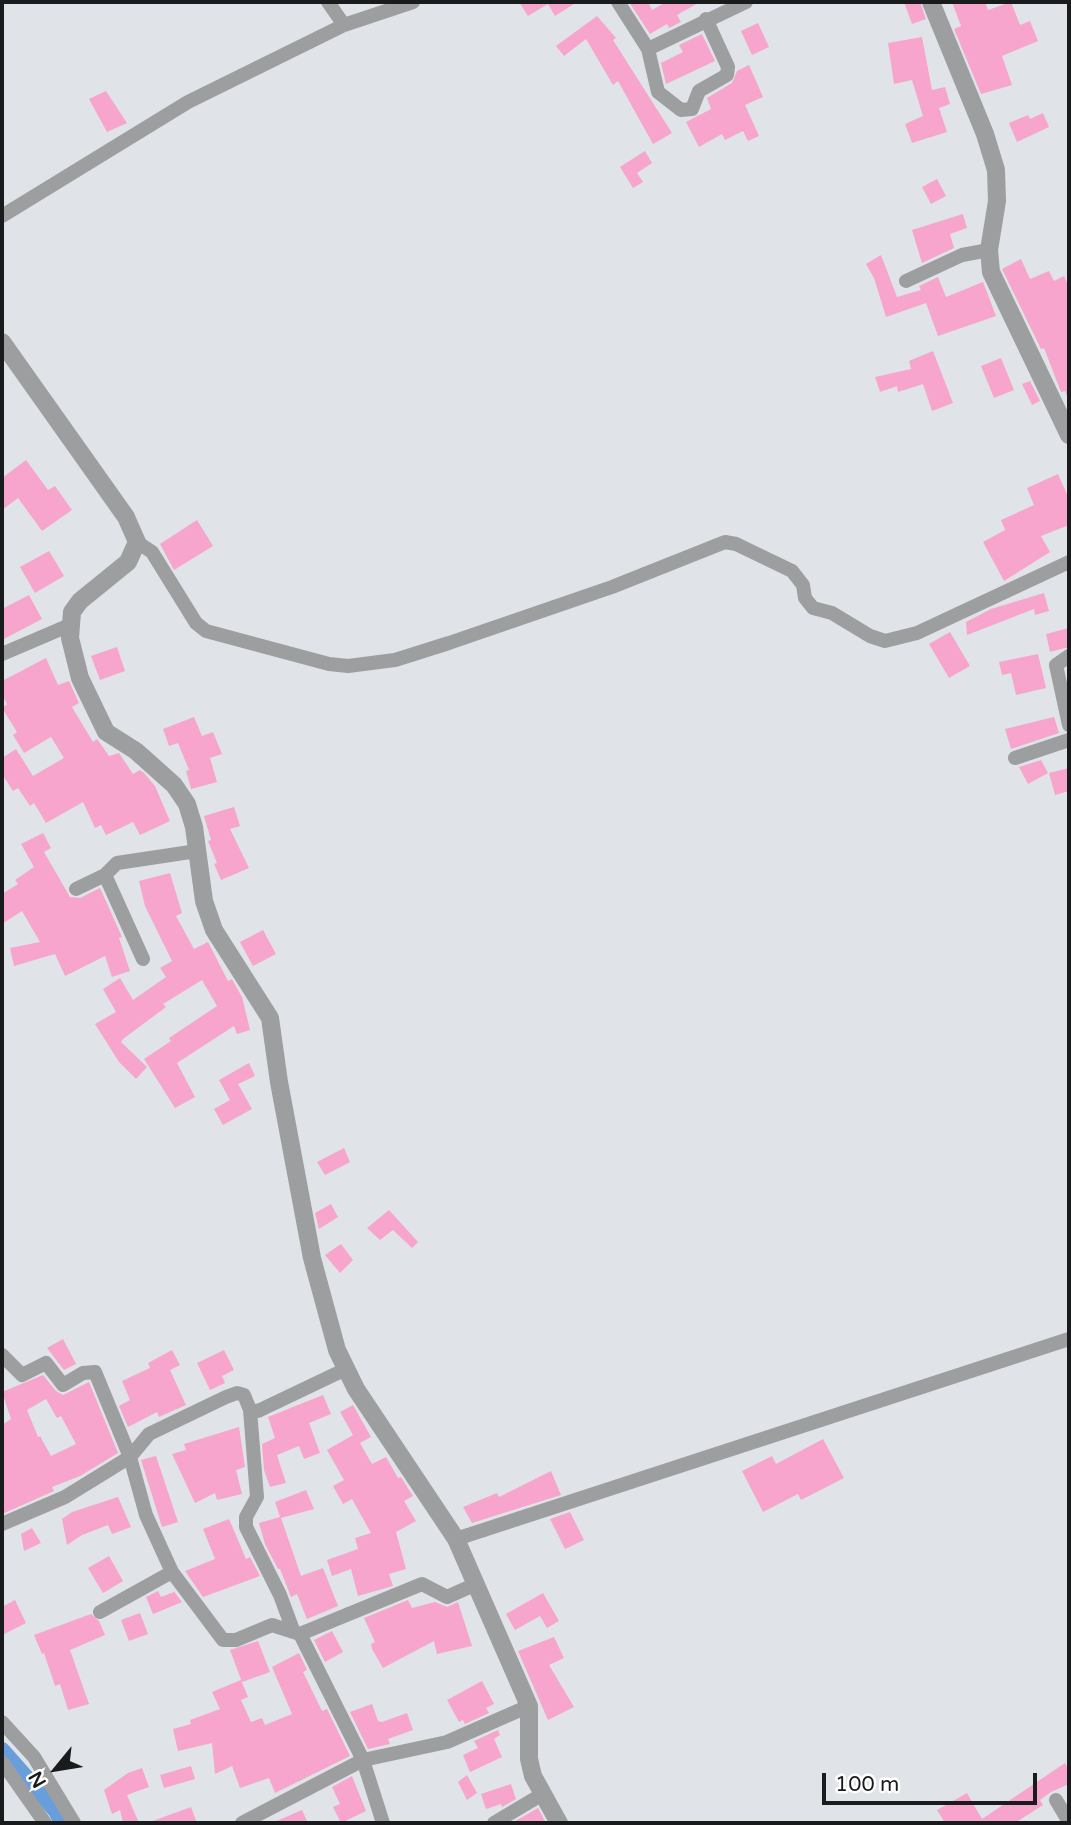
<!DOCTYPE html>
<style>
body{margin:0}
#map{position:relative;width:1071px;height:1825px;overflow:hidden;background:#e0e3e8;font-family:"Varela Round",sans-serif}
canvas{display:block}
.frame{position:absolute;inset:0;border:4px solid #1a1b1d;pointer-events:none}
.north{position:absolute;left:21px;top:1734px;width:70px;height:70px;-webkit-text-stroke:5px #fff;paint-order:stroke;rotate:240deg;font-size:19px;font-weight:700;line-height:28px;text-align:center;color:#1a1b1d}
.north::after{content:'';display:block;margin:auto;width:24px;height:32px;background:#1a1b1d;clip-path:polygon(50% 0,100% 100%,50% 72%,0 100%)}
.scale{position:absolute;left:822px;top:1773px;width:215px;height:32px;box-sizing:border-box;border:4px solid #1a1b1d;border-top:0;padding-left:9px;font-size:21px;line-height:24px;white-space:nowrap;color:#1a1b1d;-webkit-text-stroke:5px #fff;paint-order:stroke}
</style>
<div id="map">
<canvas width="1071" height="1825"></canvas>
<div class="frame"></div>
<div class="north">N</div>
<div class="scale">100 m</div>
</div>
<script>
const ctx = document.querySelector('canvas').getContext('2d');
ctx.lineJoin = 'round';
const poly = rows => new Path2D(rows.map(r => 'M' + r).join(''));
function stroke(path, color, width, dash) { ctx.strokeStyle = color; ctx.lineWidth = width; ctx.lineCap = dash ? 'butt' : 'round'; ctx.setLineDash(dash || []); ctx.stroke(path); }
function fill(path, color) { ctx.fillStyle = color; ctx.fill(path, 'evenodd'); }
stroke(poly([
 [2,1750,56,1811,62,1823]
]), '#679edb', 16);
fill(poly([
 [519,2,577,2,555,16,548,4,528,16],
 [629,2,648,2,652,10,666,2,700,2,677,15,681,22,669,28,667,24,650,34],
 [904,2,920,2,926,19,912,24],
 [952,2,985,2,988,10,1011,2,1020,25,1030,21,1038,41,1002,56,1012,85,981,94,954,29,961,26],
 [597,16,616,38,613,40,672,133,653,144,618,81,613,85,586,39,564,56,556,46],
 [758,23,769,47,752,55,741,31],
 [702,34,715,61,666,84,661,63,683,52,679,45],
 [922,37,932,90,945,87,950,104,939,108,947,132,912,143,905,124,923,116,912,80,894,84,888,43],
 [749,65,763,97,745,105,759,136,748,141,743,131,725,140,722,134,699,147,686,122,711,109,707,98,732,83,737,71],
 [106,91,127,123,107,132,89,99],
 [1043,113,1049,127,1017,142,1009,123,1028,115,1030,119],
 [645,151,652,163,637,173,643,182,633,188,620,167],
 [937,179,946,196,931,204,922,187],
 [963,214,967,228,950,234,954,248,922,263,912,230],
 [881,255,897,297,921,290,919,286,938,277,946,297,983,282,996,316,938,336,926,303,886,317,874,278,866,264],
 [1021,259,1030,279,1049,271,1054,281,1064,276,1069,287,1069,401,1065,391,1061,392,1044,348,1041,349,1002,269],
 [933,351,953,403,932,411,923,384,898,392,897,386,880,392,875,377,911,369,909,361],
 [1001,358,1014,390,994,398,981,366],
 [1030,381,1040,401,1032,405,1022,384],
 [26,460,48,490,55,486,72,510,42,531,18,498,2,510,2,478],
 [1058,474,1069,499,1069,525,1041,536,1050,552,1004,581,983,542,1005,530,1001,520,1034,505,1027,488],
 [197,520,213,546,174,570,160,544],
 [49,551,64,576,35,593,20,567],
 [1044,593,1049,611,1035,615,1034,609,967,635,966,622,991,609],
 [29,595,42,619,2,640,2,609],
 [1069,628,1069,647,1050,652,1046,634],
 [950,632,970,666,949,678,929,644],
 [117,647,125,671,100,680,91,656],
 [1038,654,1046,688,1016,695,1011,673,1002,675,999,662],
 [46,658,58,685,69,681,79,703,72,707,93,742,97,739,109,756,119,753,133,774,140,770,144,773,155,786,170,821,140,835,133,822,106,835,101,825,95,828,83,802,46,823,34,803,30,806,18,788,13,791,2,774,2,758,16,749,33,776,64,758,51,737,24,753,13,735,17,732,2,708,7,704,2,695,2,681],
 [194,717,202,736,213,732,222,754,210,758,217,782,191,789,186,771,189,770,178,743,169,746,163,729],
 [1054,717,1059,733,1011,749,1005,729],
 [1041,760,1048,773,1028,784,1019,767],
 [1069,768,1069,791,1055,795,1049,773],
 [234,807,240,826,230,829,249,868,221,880,214,864,217,863,208,841,211,840,204,816],
 [43,833,51,848,44,852,70,897,80,898,100,888,122,937,119,938,130,971,112,977,105,956,65,976,55,954,14,966,10,948,40,942,22,911,2,924,2,894,18,884,15,880,34,867,21,844],
 [170,873,182,913,176,916,194,949,208,942,228,981,232,979,242,997,250,1030,237,1034,234,1026,177,1063,195,1097,175,1108,144,1059,171,1041,169,1038,217,1006,202,980,163,1004,166,1007,123,1039,121,1042,147,1067,136,1079,119,1062,95,1024,116,1012,103,989,120,978,133,1000,166,977,160,968,172,961,145,906,139,881],
 [263,930,276,954,253,966,240,942],
 [249,1063,255,1076,238,1084,252,1109,223,1125,214,1109,230,1100,219,1080],
 [344,1148,350,1162,325,1175,317,1162],
 [331,1204,338,1217,319,1229,315,1213],
 [389,1210,418,1242,412,1248,393,1230,380,1240,367,1228],
 [341,1244,353,1260,340,1273,325,1255],
 [63,1339,76,1364,64,1370,47,1348],
 [172,1350,180,1365,170,1370,186,1405,159,1417,157,1412,128,1427,119,1406,130,1400,122,1381,150,1368,148,1363],
 [224,1350,234,1370,222,1376,225,1383,210,1390,197,1363],
 [43,1375,56,1391,63,1395,89,1382,118,1453,80,1476,52,1487,54,1491,2,1514,2,1425,11,1419,2,1392],
 [46,1399,57,1418,61,1416,76,1444,51,1456,40,1436,38,1437,27,1410],
 [323,1395,331,1414,309,1423,320,1453,304,1459,299,1446,277,1455,286,1483,270,1487,264,1470,262,1444,275,1438,268,1417],
 [353,1405,371,1437,360,1443,372,1464,386,1457,398,1478,401,1477,413,1496,404,1501,416,1521,396,1532,406,1569,389,1574,393,1586,358,1596,351,1569,332,1576,327,1560,358,1549,355,1538,371,1533,352,1499,343,1504,333,1486,344,1480,327,1450,353,1435,340,1412],
 [239,1427,245,1467,236,1470,242,1494,217,1500,215,1493,195,1503,172,1454,186,1450,184,1444],
 [823,1439,844,1478,801,1500,798,1494,763,1512,742,1471,772,1456,776,1464],
 [156,1456,178,1522,162,1527,141,1460],
 [551,1471,561,1495,472,1523,463,1507,497,1493,499,1497],
 [306,1490,314,1509,281,1518,301,1576,323,1568,338,1606,307,1619,297,1594,291,1597,280,1569,278,1569,265,1544,259,1523,280,1517,275,1502],
 [118,1497,131,1527,112,1534,108,1525,82,1535,67,1545,62,1519,72,1512],
 [570,1512,584,1540,565,1549,550,1519],
 [229,1519,246,1559,250,1557,260,1576,203,1597,185,1571,215,1559,203,1529],
 [32,1528,41,1543,24,1551,21,1534],
 [109,1556,123,1581,103,1593,88,1568],
 [173,1590,182,1602,153,1614,146,1597,158,1591,161,1597,174,1592],
 [543,1593,559,1621,547,1628,540,1616,515,1630,506,1614],
 [15,1600,26,1623,2,1635,2,1607],
 [408,1600,412,1608,435,1602,447,1607,458,1602,472,1646,437,1654,434,1641,383,1668,372,1649,371,1644,375,1642,364,1618],
 [140,1613,148,1634,129,1641,121,1620],
 [91,1614,99,1621,105,1635,70,1650,89,1704,68,1710,60,1684,55,1686,44,1653,42,1654,34,1635],
 [332,1631,343,1652,325,1662,314,1640],
 [554,1637,564,1658,549,1665,574,1707,548,1720,518,1651],
 [258,1641,270,1672,242,1682,230,1650],
 [299,1653,307,1670,303,1672,322,1711,327,1709,350,1756,275,1793,269,1778,240,1788,232,1766,215,1774,212,1743,178,1751,173,1729,191,1724,190,1720,220,1709,212,1692,241,1680,248,1697,241,1700,251,1722,262,1718,265,1725,292,1714,272,1667],
 [482,1681,494,1704,486,1708,489,1713,465,1724,463,1720,459,1722,447,1700],
 [372,1704,378,1721,382,1722,407,1713,413,1730,388,1739,390,1744,368,1749,350,1712],
 [498,1730,500,1735,494,1739,502,1757,470,1772,463,1755,478,1748,474,1741],
 [1065,1763,1069,1771,1069,1784,1051,1792,1040,1800,1043,1805,1015,1823,945,1823,937,1810,967,1793,982,1819],
 [191,1766,195,1779,164,1788,160,1775],
 [142,1768,149,1787,127,1795,139,1823,123,1823,120,1810,112,1814,104,1790,128,1773],
 [467,1775,477,1793,467,1800,458,1782],
 [352,1776,366,1811,341,1823,333,1807,340,1804,332,1787],
 [511,1784,516,1799,502,1807,501,1804,486,1809,481,1794],
 [191,1807,197,1823,150,1823,150,1822],
 [538,1808,546,1823,512,1823],
 [302,1810,308,1823,272,1823]
]), '#f7a5cd');
stroke(poly([
 [328,2,344,25],
 [618,2,648,49,658,92,681,110,692,109,699,91,727,75,728,67,706,19],
 [648,49,746,2],
 [2,216,188,102,344,25,413,2],
 [906,281,962,255,989,250],
 [137,542,152,552,196,623,206,631,329,664,348,666,395,660,449,643,612,587,725,542,736,544,792,571,803,585,805,598,813,608,832,613,870,636,885,641,917,633,1069,562],
 [2,654,70,625],
 [1069,656,1056,665,1069,725],
 [1015,758,1069,740],
 [105,875,143,959],
 [76,889,105,875,117,863,197,851],
 [2,1355,22,1375,46,1363,63,1385,83,1373,95,1372,130,1457,146,1515,172,1572,223,1640,236,1640,272,1625,300,1634,363,1760,383,1823],
 [250,1410,257,1497,246,1517,246,1527,280,1595,293,1630],
 [2,1524,65,1497,130,1457,149,1434,226,1397,237,1393,244,1395,250,1410,258,1411,346,1369],
 [456,1539,1069,1339],
 [100,1612,172,1572],
 [300,1634,422,1584,447,1597,476,1584],
 [2,1722,34,1757,74,1823],
 [2,1762,45,1823],
 [1056,1800,1069,1822],
 [242,1823,363,1760,447,1742,529,1706],
 [494,1823,541,1795]
]), '#9d9ea0', 14);
stroke(poly([
 [931,2,985,134,996,170,997,201,989,250,991,272,1069,435],
 [2,342,126,517,137,542,128,562,80,601,72,612,70,638,80,678,106,732,136,751,174,785,187,804,194,827,204,901,214,930,270,1018,279,1082,312,1258,337,1350,356,1389,456,1539,529,1706,529,1759,533,1776,559,1823]
]), '#9d9ea0', 18);
</script>
